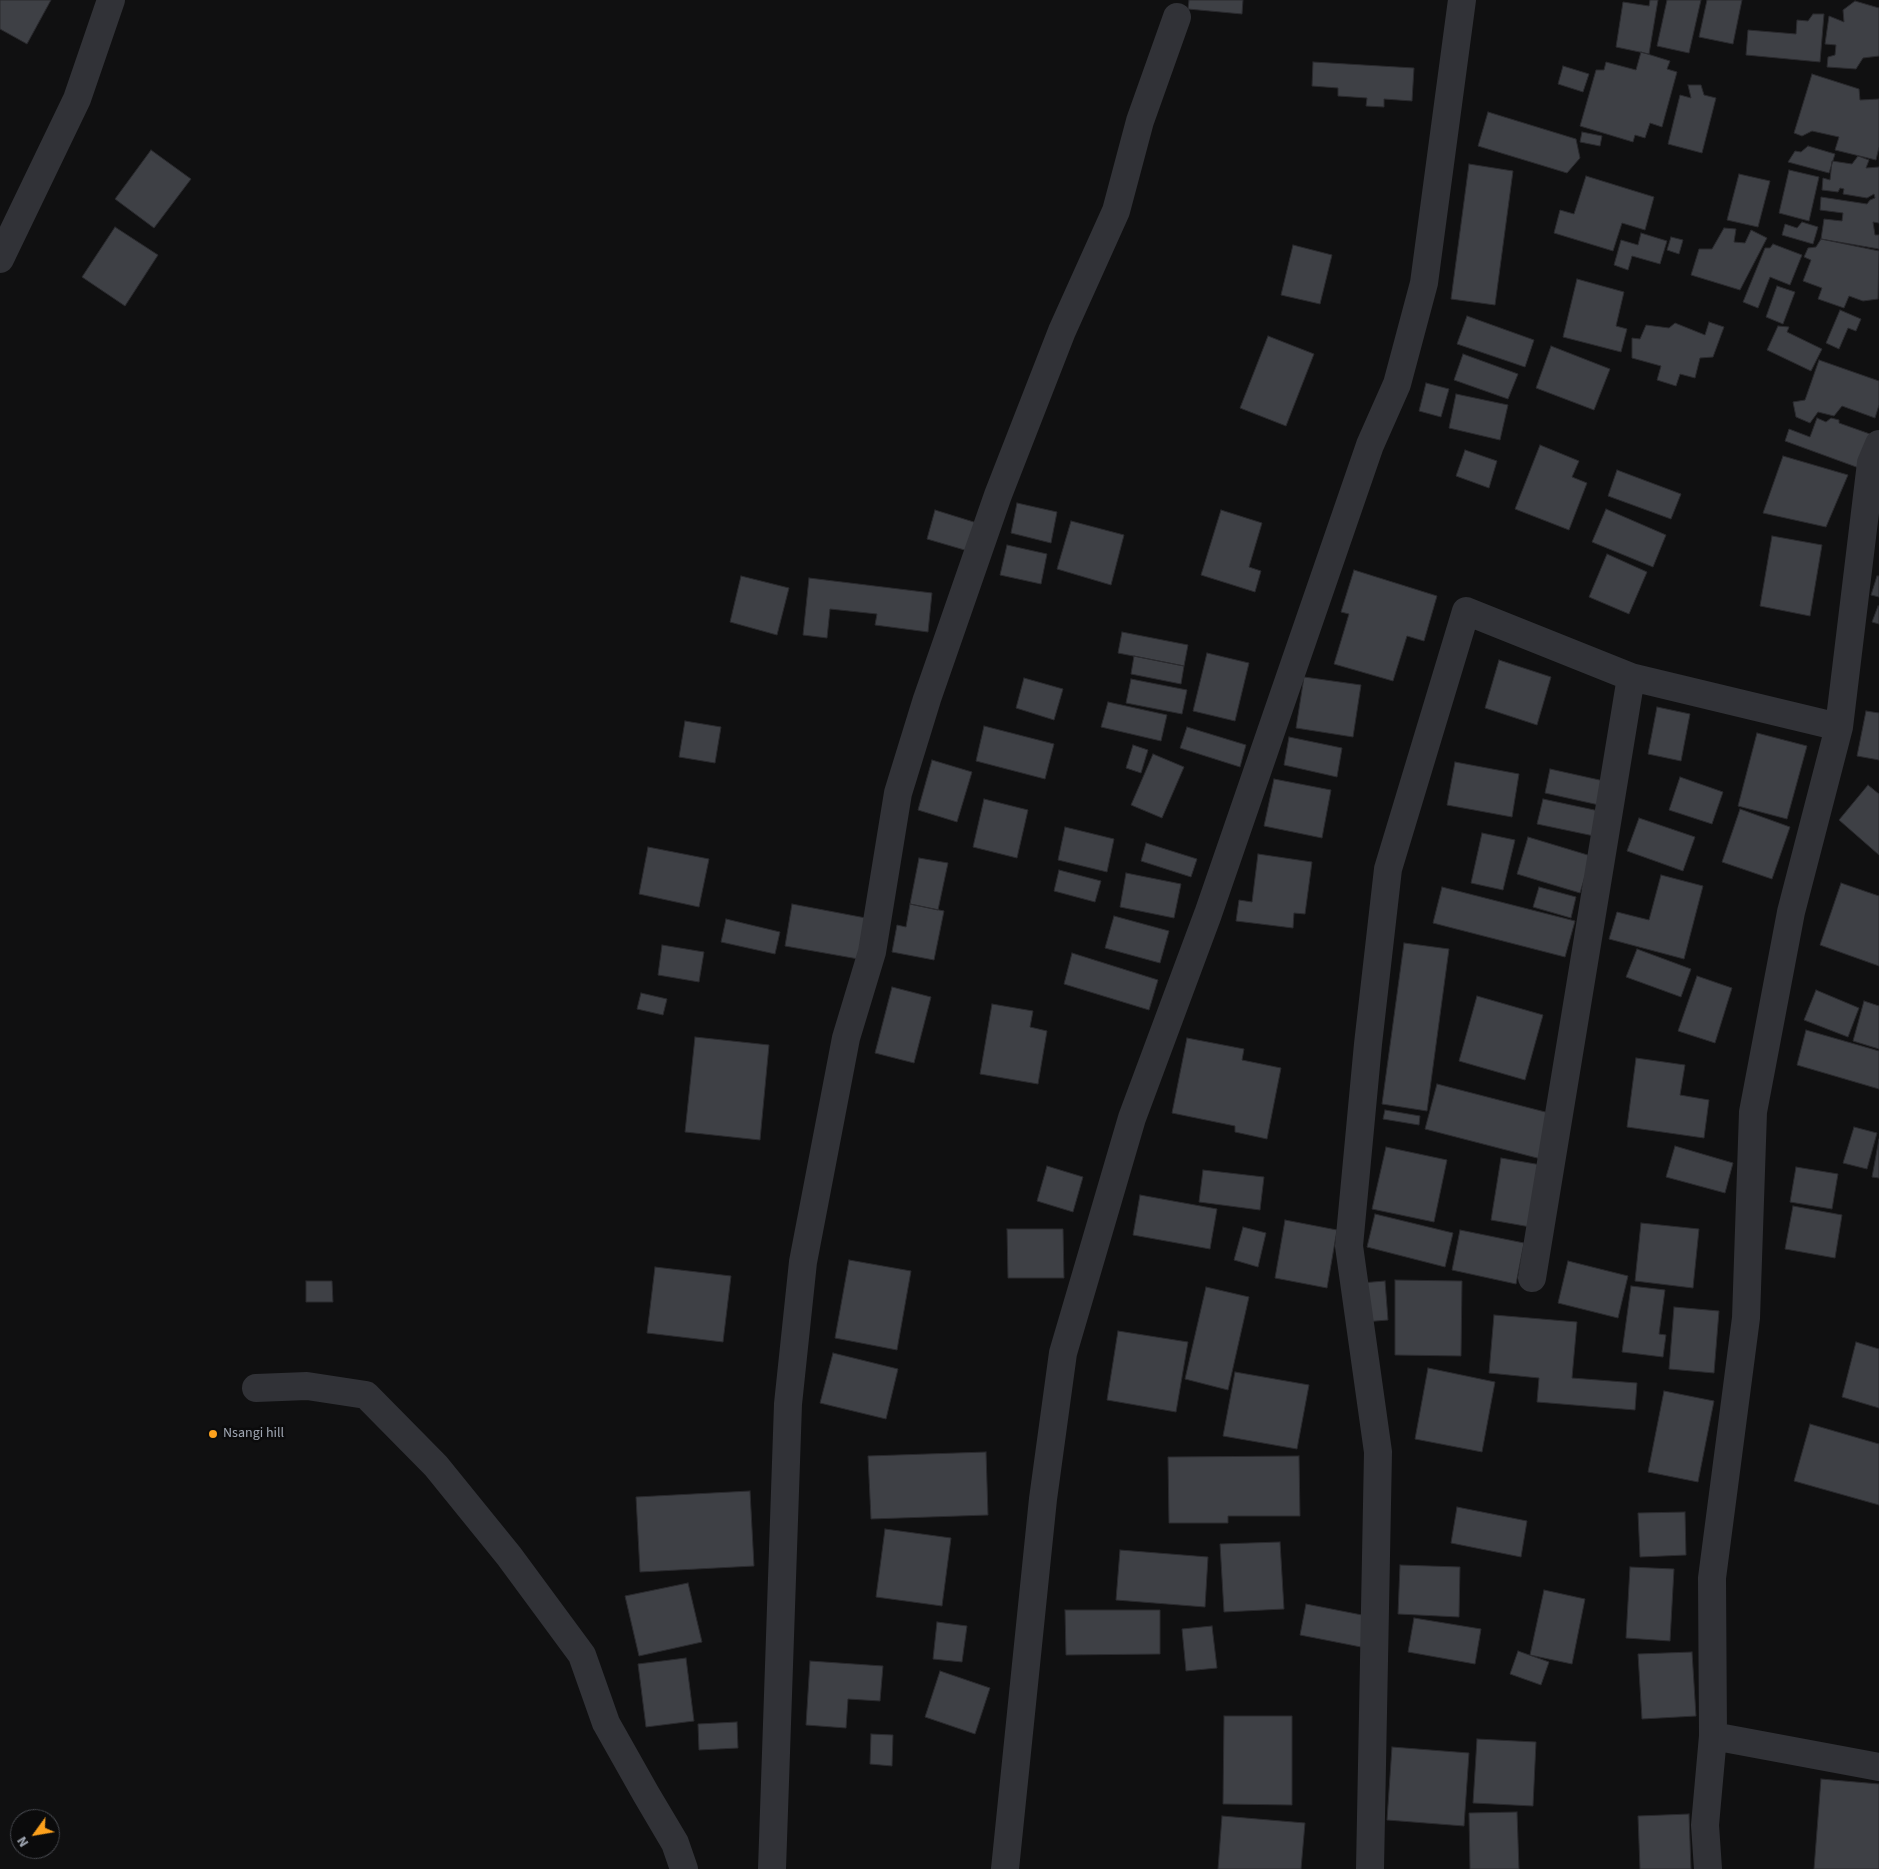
<!DOCTYPE html>
<style>
body{margin:0}
#map{position:relative;width:1879px;height:1869px;overflow:hidden;background:#101011;font-family:"Source Sans 3",sans-serif}
canvas{display:block}
.north{position:absolute;left:10px;top:1809px;width:50px;height:50px;box-sizing:border-box;background:#0b0b0c;border:1px solid #47494f;border-radius:50%;rotate:238deg;font-size:14px;font-weight:700;line-height:20px;text-align:center;color:#a0a7b3}
.north::after{content:'';display:block;margin:auto;width:18px;height:22px;background:#fca11d;clip-path:polygon(50% 0,100% 100%,50% 72%,0 100%)}
</style>
<div id="map">
<canvas width="1879" height="1869"></canvas>
<div class="north">N</div>
</div>
<script>
const ctx = document.querySelector('canvas').getContext('2d');
ctx.lineJoin = 'round';
function fill(path, color) { ctx.fillStyle = color; ctx.fill(path, 'evenodd'); }
const poly = rows => new Path2D(rows.map(r => 'M' + r).join(''));
function stroke(path, color, width, dash) { ctx.strokeStyle = color; ctx.lineWidth = width; ctx.lineCap = dash ? 'butt' : 'round'; ctx.setLineDash(dash || []); ctx.stroke(path); }
function label(font, color, halo, rows, align = 'center') {
  ctx.font = font + ' "Source Sans 3",sans-serif'; ctx.lineWidth = 5; ctx.setLineDash([]); ctx.textBaseline = 'middle'; ctx.strokeStyle = halo; ctx.fillStyle = color; for (const [text, x, y, turn = 0] of rows) {
    ctx.save(); ctx.translate(x, y); ctx.rotate((+turn || 0) * Math.PI / 180); ctx.textAlign = isNaN(turn) ? turn : align; if (halo) ctx.strokeText(text, 0, 0); ctx.fillText(text, 0, 0); ctx.restore();
  }
}
const building = poly([
 [0,0,51,0,27,44,0,29,0,0],
 [1189,0,1243,0,1242,14,1188,9,1189,0],
 [1650,0,1658,0,1649,54,1616,47,1623,2,1649,6,1650,0],
 [1667,0,1701,0,1689,53,1657,46,1667,0],
 [1707,0,1742,0,1733,44,1699,37,1707,0],
 [1855,1,1879,8,1879,56,1863,58,1856,69,1827,67,1828,57,1835,55,1836,45,1825,44,1829,16,1844,22,1843,10,1855,1],
 [1813,14,1824,14,1820,62,1746,55,1748,30,1796,34,1797,20,1808,21,1813,14],
 [1641,52,1670,61,1667,69,1677,72,1662,127,1650,123,1645,138,1635,135,1633,142,1580,126,1596,70,1604,70,1606,62,1636,70,1641,52],
 [1313,62,1414,68,1412,101,1384,99,1384,107,1366,106,1367,98,1338,96,1338,88,1312,86,1313,62],
 [1563,66,1589,74,1583,92,1558,84,1563,66],
 [1812,74,1859,89,1860,100,1879,99,1879,147,1876,160,1835,150,1839,137,1812,131,1802,136,1794,133,1812,74],
 [1688,85,1701,85,1704,95,1716,98,1702,153,1668,144,1680,95,1691,98,1688,85],
 [1488,112,1576,139,1580,158,1567,173,1478,146,1488,112],
 [1582,132,1602,136,1600,146,1580,142,1582,132],
 [1808,146,1835,154,1829,173,1788,162,1795,151,1801,152,1808,146],
 [151,150,191,179,154,228,115,199,151,150],
 [1858,156,1869,160,1866,168,1879,167,1879,223,1873,222,1875,235,1879,235,1879,249,1821,239,1824,219,1842,221,1843,213,1820,210,1821,197,1867,204,1870,200,1875,198,1874,194,1867,198,1843,194,1844,189,1840,188,1838,192,1822,190,1823,178,1830,180,1832,161,1852,164,1858,156],
 [1469,164,1513,171,1495,305,1451,299,1469,164],
 [1789,170,1819,177,1809,221,1779,213,1789,170],
 [1739,174,1770,181,1758,227,1727,220,1739,174],
 [1586,176,1654,197,1645,230,1622,223,1613,251,1554,233,1560,210,1574,214,1586,176],
 [1802,222,1818,227,1813,244,1782,235,1785,224,1797,228,1802,222],
 [115,227,158,255,125,306,82,277,115,227],
 [1724,228,1736,229,1734,242,1745,243,1751,230,1767,238,1740,290,1691,275,1699,249,1712,249,1724,228],
 [1641,233,1667,241,1660,264,1632,256,1628,270,1614,265,1621,240,1638,245,1641,233],
 [1671,237,1683,240,1679,254,1667,250,1671,237],
 [1821,239,1879,251,1878,299,1863,301,1849,296,1844,308,1818,299,1822,288,1803,281,1811,260,1804,257,1808,248,1816,247,1821,239],
 [1773,244,1802,255,1790,285,1770,277,1758,308,1743,302,1765,248,1770,248,1773,244],
 [1293,245,1332,255,1320,304,1281,295,1293,245],
 [1577,279,1624,292,1616,326,1627,329,1621,352,1563,337,1577,279],
 [1777,286,1795,292,1783,324,1766,317,1777,286],
 [1840,310,1861,319,1856,331,1848,328,1839,349,1826,343,1840,310],
 [1467,316,1534,340,1525,367,1457,344,1467,316],
 [1709,322,1724,327,1713,357,1700,358,1695,378,1680,374,1676,386,1657,380,1661,366,1632,358,1632,338,1640,339,1646,325,1669,328,1675,323,1705,335,1709,322],
 [1778,326,1789,327,1787,332,1822,349,1811,371,1767,350,1778,326],
 [1268,336,1314,354,1286,426,1240,408,1268,336],
 [1551,346,1610,369,1594,410,1536,388,1551,346],
 [1463,354,1518,374,1508,399,1454,380,1463,354],
 [1819,360,1879,381,1879,405,1875,418,1842,406,1834,416,1818,412,1810,423,1796,417,1793,402,1805,400,1819,360],
 [1426,383,1449,389,1441,417,1419,411,1426,383],
 [1456,394,1508,405,1500,440,1449,428,1456,394],
 [1817,418,1826,422,1831,418,1839,420,1839,423,1870,434,1859,468,1785,441,1789,429,1810,437,1817,418],
 [1540,445,1579,461,1572,477,1587,483,1569,530,1515,509,1540,445],
 [1465,450,1497,461,1489,488,1456,476,1465,450],
 [1783,456,1848,475,1826,527,1763,513,1783,456],
 [1617,470,1681,494,1671,519,1608,496,1617,470],
 [1017,503,1057,512,1051,543,1011,533,1017,503],
 [1606,509,1666,535,1653,567,1592,542,1606,509],
 [935,510,977,523,968,551,927,539,935,510],
 [1221,510,1262,523,1249,567,1261,571,1255,592,1201,575,1221,510],
 [1071,521,1124,535,1111,585,1057,569,1071,521],
 [1772,536,1822,545,1810,616,1760,606,1772,536],
 [1007,545,1047,554,1041,584,1000,575,1007,545],
 [1607,554,1647,572,1629,614,1589,597,1607,554],
 [1354,570,1437,596,1424,641,1407,636,1393,681,1334,664,1349,614,1341,612,1354,570],
 [741,576,789,588,777,635,730,622,741,576],
 [1877,576,1879,576,1879,597,1871,595,1877,576],
 [809,578,932,593,928,632,875,625,877,614,830,609,827,638,803,635,809,578],
 [1878,606,1879,606,1879,624,1872,622,1878,606],
 [1122,632,1188,645,1184,666,1118,653,1122,632],
 [1207,653,1249,663,1235,721,1193,711,1207,653],
 [1134,656,1184,666,1181,684,1131,674,1134,656],
 [1499,660,1551,677,1537,725,1485,708,1499,660],
 [1304,677,1361,685,1353,737,1296,728,1304,677],
 [1024,678,1063,689,1054,720,1016,708,1024,678],
 [1131,679,1187,690,1182,714,1126,703,1131,679],
 [1108,702,1167,715,1161,741,1101,727,1108,702],
 [1657,707,1690,714,1681,761,1648,754,1657,707],
 [1866,711,1879,713,1879,760,1857,756,1866,711],
 [685,721,721,727,715,763,679,757,685,721],
 [984,726,1054,744,1045,779,976,761,984,726],
 [1187,727,1246,745,1240,767,1180,748,1187,727],
 [1757,733,1807,746,1787,819,1738,806,1757,733],
 [1289,737,1342,748,1337,777,1284,765,1289,737],
 [1133,745,1148,750,1141,773,1126,768,1133,745],
 [1153,754,1184,767,1162,818,1131,805,1153,754],
 [932,760,972,772,957,822,918,810,932,760],
 [1455,762,1519,774,1512,817,1447,805,1455,762],
 [1550,769,1604,781,1599,805,1545,793,1550,769],
 [1680,777,1723,792,1712,824,1669,810,1680,777],
 [1274,779,1331,790,1322,838,1264,826,1274,779],
 [1868,785,1879,794,1879,855,1839,820,1868,785],
 [984,799,1028,810,1017,858,973,847,984,799],
 [1543,799,1599,811,1594,836,1537,824,1543,799],
 [1740,809,1790,827,1772,879,1722,862,1740,809],
 [1639,818,1695,837,1683,871,1627,851,1639,818],
 [1065,827,1114,839,1107,872,1058,860,1065,827],
 [1482,833,1515,840,1503,890,1471,883,1482,833],
 [1528,837,1591,856,1580,893,1517,874,1528,837],
 [1146,843,1197,859,1191,877,1141,861,1146,843],
 [648,847,709,859,699,907,639,894,648,847],
 [1258,854,1312,862,1305,914,1294,913,1293,928,1236,921,1239,900,1252,902,1258,854],
 [919,858,948,863,938,910,910,904,919,858],
 [1059,870,1101,881,1095,902,1054,891,1059,870],
 [1126,873,1181,884,1174,918,1120,907,1126,873],
 [1661,875,1703,886,1684,959,1609,939,1617,912,1649,920,1661,875],
 [1841,883,1879,896,1879,966,1820,945,1841,883],
 [1442,887,1575,921,1565,957,1433,923,1442,887],
 [1539,887,1576,897,1571,918,1533,907,1539,887],
 [792,904,871,919,864,960,785,946,792,904],
 [910,904,944,911,934,960,892,952,897,925,906,927,910,904],
 [1114,916,1169,931,1160,963,1105,948,1114,916],
 [726,919,780,932,775,954,721,942,726,919],
 [1404,943,1449,949,1427,1111,1382,1104,1404,943],
 [662,945,704,952,699,982,658,975,662,945],
 [1637,949,1691,969,1681,997,1626,977,1637,949],
 [1072,953,1158,980,1149,1010,1064,984,1072,953],
 [1697,976,1732,988,1715,1043,1678,1031,1697,976],
 [892,987,931,997,914,1063,875,1053,892,987],
 [1816,990,1859,1008,1848,1037,1804,1020,1816,990],
 [641,993,667,999,663,1015,637,1009,641,993],
 [1477,996,1543,1015,1525,1080,1459,1061,1477,996],
 [1864,1001,1879,1006,1879,1049,1853,1041,1864,1001],
 [992,1004,1033,1011,1030,1027,1047,1031,1038,1084,980,1074,992,1004],
 [1806,1030,1879,1051,1879,1089,1797,1065,1806,1030],
 [695,1037,769,1045,760,1140,685,1132,695,1037],
 [1187,1038,1244,1049,1242,1060,1281,1068,1267,1139,1235,1132,1235,1126,1172,1113,1187,1038],
 [1636,1058,1685,1065,1680,1095,1709,1100,1704,1138,1627,1127,1636,1058],
 [1437,1084,1553,1114,1541,1159,1425,1129,1437,1084],
 [1385,1110,1420,1116,1419,1125,1383,1119,1385,1110],
 [1854,1127,1877,1133,1867,1169,1843,1163,1854,1127],
 [1879,1139,1879,1178,1872,1177,1879,1139],
 [1675,1146,1733,1163,1725,1193,1666,1177,1675,1146],
 [1386,1147,1447,1160,1434,1222,1372,1209,1386,1147],
 [1501,1158,1547,1166,1536,1228,1491,1220,1501,1158],
 [1047,1166,1083,1177,1073,1212,1037,1201,1047,1166],
 [1796,1167,1838,1174,1832,1209,1790,1202,1796,1167],
 [1203,1170,1264,1177,1260,1210,1199,1202,1203,1170],
 [1140,1195,1217,1209,1210,1249,1133,1235,1140,1195],
 [1793,1206,1842,1215,1835,1258,1785,1249,1793,1206],
 [1375,1214,1453,1233,1445,1267,1367,1247,1375,1214],
 [1285,1220,1337,1230,1327,1288,1275,1278,1285,1220],
 [1641,1223,1699,1229,1693,1288,1635,1281,1641,1223],
 [1243,1227,1266,1233,1258,1267,1234,1260,1243,1227],
 [1007,1229,1063,1229,1064,1278,1008,1278,1007,1229],
 [1460,1230,1524,1243,1516,1284,1452,1270,1460,1230],
 [849,1260,911,1271,897,1350,835,1338,849,1260],
 [1568,1261,1628,1276,1618,1318,1558,1303,1568,1261],
 [655,1267,731,1276,723,1342,647,1333,655,1267],
 [1395,1280,1462,1281,1461,1356,1395,1355,1395,1280],
 [306,1281,332,1281,333,1302,306,1302,306,1281],
 [1385,1281,1388,1320,1364,1322,1361,1283,1385,1281],
 [1631,1286,1665,1290,1659,1334,1666,1335,1663,1357,1622,1352,1631,1286],
 [1206,1287,1249,1297,1228,1390,1185,1379,1206,1287],
 [1674,1307,1719,1311,1714,1373,1669,1369,1674,1307],
 [1494,1315,1577,1322,1572,1378,1637,1383,1635,1410,1537,1402,1539,1378,1489,1373,1494,1315],
 [1118,1331,1188,1342,1176,1412,1107,1400,1118,1331],
 [1856,1342,1879,1349,1879,1408,1842,1397,1856,1342],
 [833,1353,898,1369,886,1419,820,1403,833,1353],
 [1428,1368,1495,1382,1482,1452,1415,1439,1428,1368],
 [1235,1372,1309,1385,1297,1449,1223,1436,1235,1372],
 [1664,1391,1714,1401,1698,1482,1648,1472,1664,1391],
 [1810,1424,1879,1444,1879,1505,1794,1481,1810,1424],
 [986,1452,988,1515,871,1519,868,1456,986,1452],
 [1299,1456,1300,1516,1228,1516,1228,1523,1169,1523,1168,1457,1299,1456],
 [750,1491,754,1566,640,1572,636,1497,750,1491],
 [1457,1507,1527,1521,1521,1557,1451,1543,1457,1507],
 [1685,1512,1686,1555,1640,1557,1638,1513,1685,1512],
 [885,1529,951,1538,942,1606,876,1597,885,1529],
 [1280,1542,1284,1609,1224,1612,1220,1544,1280,1542],
 [1120,1550,1208,1557,1205,1607,1116,1600,1120,1550],
 [1400,1565,1460,1567,1459,1617,1398,1614,1400,1565],
 [1630,1567,1674,1569,1670,1641,1626,1638,1630,1567],
 [688,1583,702,1642,639,1656,625,1596,688,1583],
 [1544,1590,1585,1599,1572,1664,1530,1655,1544,1590],
 [1306,1604,1367,1616,1361,1647,1300,1635,1306,1604],
 [1065,1610,1160,1610,1160,1654,1066,1655,1065,1610],
 [1414,1618,1481,1629,1475,1664,1408,1652,1414,1618],
 [937,1622,967,1626,962,1662,933,1659,937,1622],
 [1212,1626,1217,1668,1186,1671,1182,1629,1212,1626],
 [1518,1651,1549,1662,1541,1685,1510,1674,1518,1651],
 [1692,1652,1696,1716,1642,1719,1638,1654,1692,1652],
 [686,1658,694,1721,646,1727,638,1664,686,1658],
 [810,1661,883,1666,880,1701,848,1699,846,1728,806,1725,810,1661],
 [940,1671,990,1688,975,1734,925,1717,940,1671],
 [1224,1716,1292,1716,1292,1805,1223,1804,1224,1716],
 [737,1722,738,1748,699,1750,698,1724,737,1722],
 [871,1734,893,1735,892,1766,870,1764,871,1734],
 [1477,1739,1536,1742,1533,1806,1473,1803,1477,1739],
 [1392,1747,1469,1753,1464,1826,1387,1820,1392,1747],
 [1821,1779,1879,1784,1879,1869,1814,1869,1821,1779],
 [1517,1812,1519,1869,1470,1869,1469,1813,1517,1812],
 [1689,1814,1691,1869,1640,1869,1638,1816,1689,1814],
 [1222,1816,1305,1823,1301,1869,1218,1869,1222,1816]
]);
fill(building, '#3e4045');
stroke(building, '#2a2a2e', 1);
stroke(poly([
 [0,259,77,99,111,0],
 [1532,1278,1631,677],
 [256,1388,307,1386,366,1395,436,1466,509,1556,582,1655,606,1723,646,1794,675,1843,684,1869],
 [1713,1736,1879,1767],
 [772,1869,788,1404,803,1262,846,1038,872,952,898,793,927,699,998,495,1062,331,1116,211,1140,121,1177,17],
 [1005,1869,1043,1499,1063,1353,1132,1118,1208,914,1370,445,1397,384,1424,283,1462,0],
 [1370,1869,1378,1452,1349,1246,1368,1044,1388,869,1466,611,1631,677,1839,727],
 [1708,1869,1705,1825,1713,1736,1712,1578,1746,1318,1753,1112,1791,912,1839,727,1871,463,1879,444]
]), '#313237', 28);
for (const [x, y, r, color] of [
 [213,1434,5,"#fca11d"]
]) { const dot = new Path2D(); dot.arc(x, y, r, 0, 2 * Math.PI); ctx.fillStyle = color; ctx.fill(dot); stroke(dot, '#0b0b0c', 2); }
label('14px', '#a0a7b3', '#0b0b0c', [
 ["Nsangi hill",223,1434]
], 'left');
</script>
